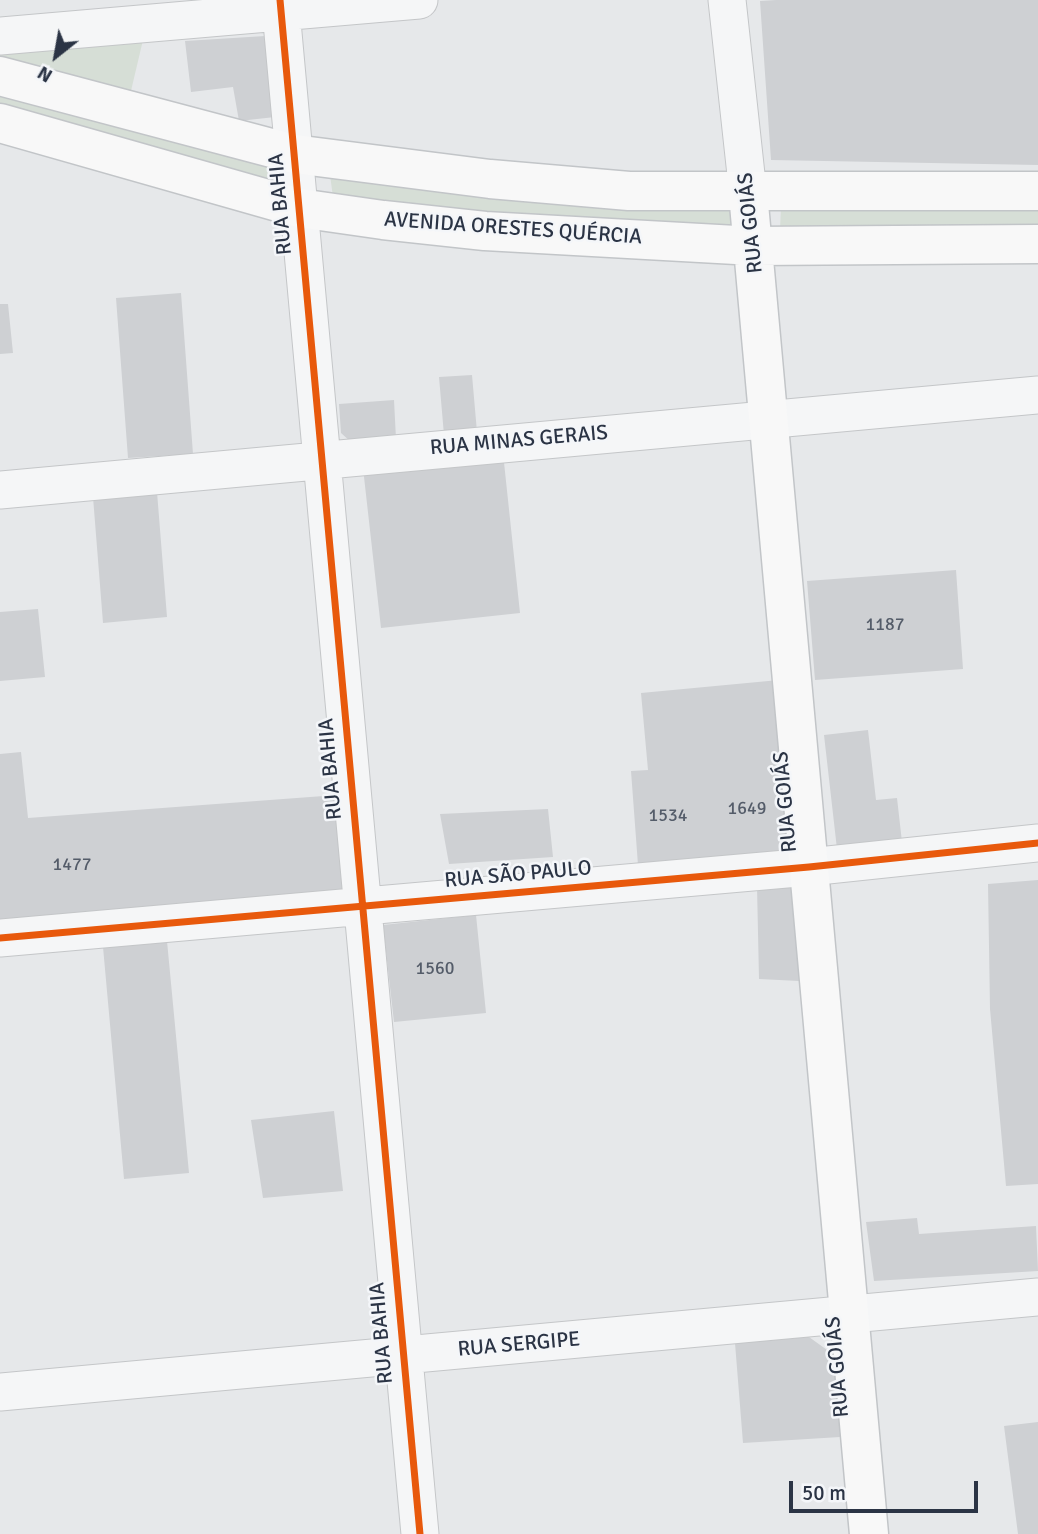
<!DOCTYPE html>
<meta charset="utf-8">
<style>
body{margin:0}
#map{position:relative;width:1038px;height:1534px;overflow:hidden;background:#e6e8ea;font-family:Signika,sans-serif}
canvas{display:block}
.north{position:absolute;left:21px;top:21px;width:70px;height:70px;-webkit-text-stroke:5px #f4f6f9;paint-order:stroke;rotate:211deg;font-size:19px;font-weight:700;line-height:28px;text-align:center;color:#2b3445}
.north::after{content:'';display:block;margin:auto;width:24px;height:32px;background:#2b3445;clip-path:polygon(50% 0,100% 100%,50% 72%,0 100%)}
.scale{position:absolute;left:789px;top:1481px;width:189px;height:32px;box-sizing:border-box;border:4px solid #2b3445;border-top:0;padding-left:9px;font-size:21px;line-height:24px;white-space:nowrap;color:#2b3445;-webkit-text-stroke:5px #f4f6f9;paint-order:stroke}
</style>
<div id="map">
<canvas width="1038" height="1534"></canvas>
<div class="north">N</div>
<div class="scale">50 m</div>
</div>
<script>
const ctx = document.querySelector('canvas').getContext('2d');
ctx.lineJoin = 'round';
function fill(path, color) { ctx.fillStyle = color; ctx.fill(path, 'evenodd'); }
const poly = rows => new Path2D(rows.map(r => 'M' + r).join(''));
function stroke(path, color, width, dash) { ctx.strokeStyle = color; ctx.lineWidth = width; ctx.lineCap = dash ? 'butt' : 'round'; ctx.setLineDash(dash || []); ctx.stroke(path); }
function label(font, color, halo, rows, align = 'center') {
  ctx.font = font + ' Signika,sans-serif'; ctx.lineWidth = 5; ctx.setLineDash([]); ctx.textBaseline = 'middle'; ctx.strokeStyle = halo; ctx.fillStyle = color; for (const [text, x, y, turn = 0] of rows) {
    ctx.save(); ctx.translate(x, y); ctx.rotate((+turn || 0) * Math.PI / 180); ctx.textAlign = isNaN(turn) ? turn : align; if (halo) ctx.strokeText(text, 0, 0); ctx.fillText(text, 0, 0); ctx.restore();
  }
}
fill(poly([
 [143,40,130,95,0,63,0,47],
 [0,84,275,164,273,187,0,110],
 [330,175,428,191,575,205,733,208,734,225,573,224,333,197],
 [1038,205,1038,229,780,230,781,207]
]), '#d6ded6');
fill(poly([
 [776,0,1038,0,1038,165,771,160,760,1],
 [265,36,275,117,239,121,233,87,191,92,185,41],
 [181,293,193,454,128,458,116,298],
 [0,304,8,304,13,353,0,354],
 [472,375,477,432,444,435,439,377],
 [394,400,396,439,351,442,341,433,339,404],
 [503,453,520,613,381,628,363,468],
 [157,492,167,617,103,623,93,497],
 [956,570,963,669,815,680,807,581],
 [38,609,45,677,0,681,0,612],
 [779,680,798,852,638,865,631,771,648,770,641,693],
 [868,730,876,800,897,798,902,842,837,849,824,735],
 [21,752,28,818,337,795,346,895,0,919,0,754],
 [548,809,553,857,449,864,440,814],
 [1038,880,1038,1184,1006,1186,990,1009,988,884],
 [794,884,799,981,759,979,757,886],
 [476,915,486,1013,394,1022,383,925],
 [167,941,189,1173,124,1179,103,947],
 [334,1111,343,1191,263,1198,251,1120],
 [917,1218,919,1234,1036,1226,1038,1271,874,1281,866,1222],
 [809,1337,834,1355,840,1437,743,1443,735,1343],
 [1038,1422,1038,1534,1018,1534,1004,1426]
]), '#ced0d3');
const minor = poly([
 [280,0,420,1534],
 [727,0,748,193],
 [0,36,419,0],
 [0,490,1038,395],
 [0,938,809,867,1038,843],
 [0,1392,1038,1297]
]);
const major = poly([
 [0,76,294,154,490,179,629,191,1038,191],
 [0,123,299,208,383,220,485,231,754,246,1038,244],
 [748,193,869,1534]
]);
stroke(minor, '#c4c6c8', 39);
stroke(major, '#c2c5c8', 41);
stroke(minor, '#f5f6f7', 37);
stroke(major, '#f8f8f8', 38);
stroke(poly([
 [280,0,420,1534],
 [0,938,809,867,1038,843]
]), '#e8590c', 7);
label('18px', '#545c69', null, [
 ["1187",885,625],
 ["1649",747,809],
 ["1534",668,816],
 ["1477",72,865],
 ["1560",435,969]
]);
label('21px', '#2b3445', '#f4f6f9', [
 ["RUA BAHIA",281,204,-95],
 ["RUA GOIÁS",751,223,-96],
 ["AVENIDA ORESTES QUÉRCIA",513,229,4],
 ["RUA MINAS GERAIS",519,441,-5],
 ["RUA BAHIA",331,769,-95],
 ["RUA GOIÁS",786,802,-95],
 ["RUA SÃO PAULO",518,875,-5],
 ["RUA BAHIA",382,1333,-95],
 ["RUA SERGIPE",519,1345,-5],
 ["RUA GOIÁS",838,1367,-95]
]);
</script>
